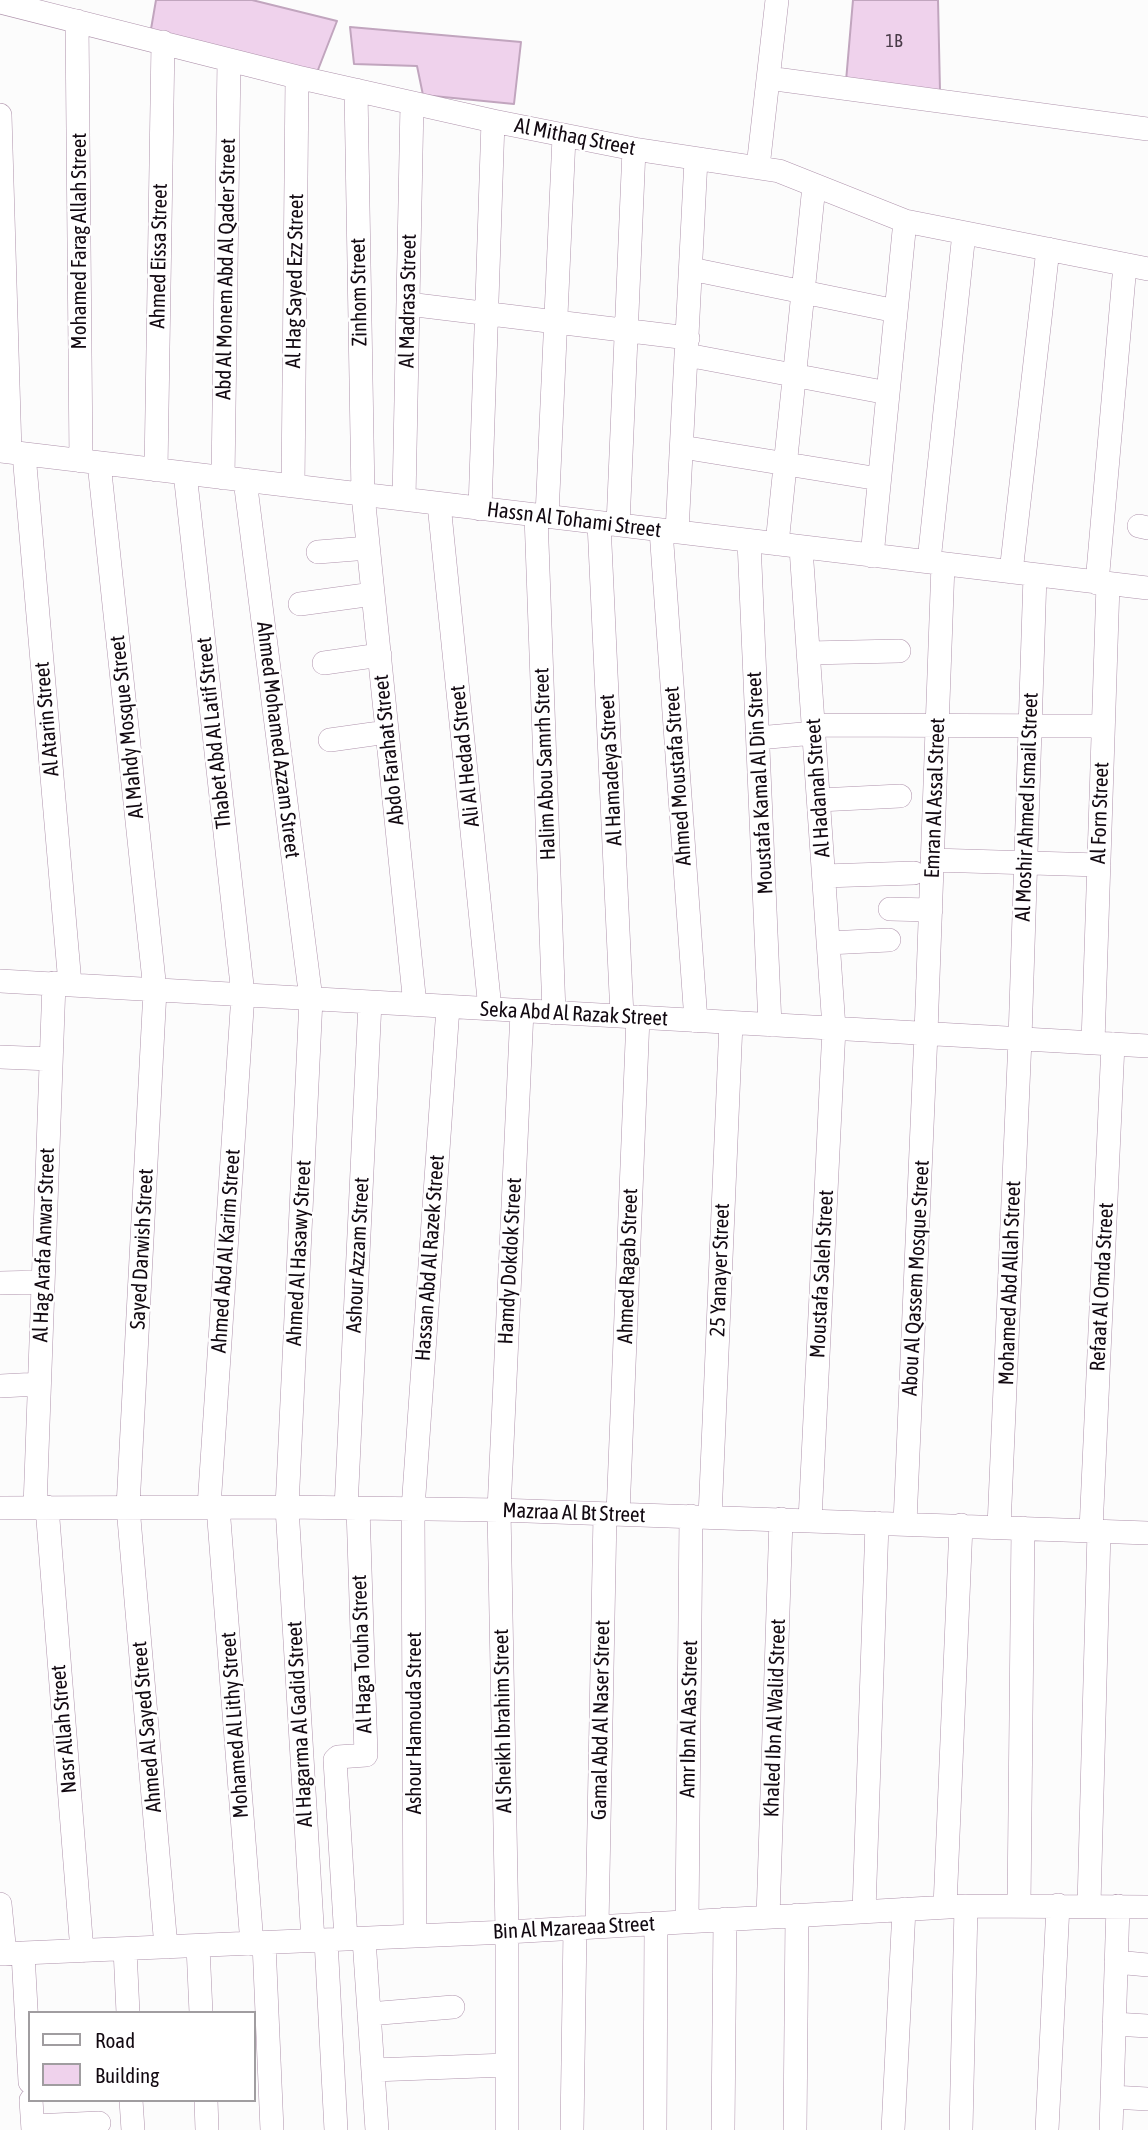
<!DOCTYPE html>
<style>
body{margin:0}
#map{position:relative;width:1148px;height:2130px;overflow:hidden;background:#fcfcfc;font-family:"Asap Condensed",sans-serif}
canvas{display:block}
.legend{position:absolute;left:28px;top:2011px;width:228px;height:91px;box-sizing:border-box;background:#fff;border:2px solid #a09da0;margin:0;padding:9px 12px;list-style:none;font-size:21px;color:#120911}
.legend li{display:flex;align-items:center;gap:14px;height:35px}
.legend b{width:35px;border:2px solid #a09da0}
</style>
<div id="map">
<canvas width="1148" height="2130"></canvas>
<ul class="legend">
<li><b style="height:9px;background:#fff"></b>Road</li>
<li><b style="height:19px;background:#efd2ec"></b>Building</li>
</ul>
</div>
<script>
const ctx = document.querySelector('canvas').getContext('2d');
ctx.lineJoin = 'round';
function fill(path, color) { ctx.fillStyle = color; ctx.fill(path, 'evenodd'); }
const poly = rows => new Path2D(rows.map(r => 'M' + r).join(''));
function stroke(path, color, width, dash) { ctx.strokeStyle = color; ctx.lineWidth = width; ctx.lineCap = dash ? 'butt' : 'round'; ctx.setLineDash(dash || []); ctx.stroke(path); }
function label(font, color, halo, rows, align = 'center') {
  ctx.font = font + ' "Asap Condensed",sans-serif'; ctx.lineWidth = 5; ctx.setLineDash([]); ctx.textBaseline = 'middle'; ctx.strokeStyle = halo; ctx.fillStyle = color; for (const [text, x, y, turn = 0] of rows) {
    ctx.save(); ctx.translate(x, y); ctx.rotate((+turn || 0) * Math.PI / 180); ctx.textAlign = isNaN(turn) ? turn : align; if (halo) ctx.strokeText(text, 0, 0); ctx.fillText(text, 0, 0); ctx.restore();
  }
}
const building = poly([
 [156,0,252,0,337,21,316,75,150,35,156,0],
 [853,0,938,0,940,91,846,81,853,0],
 [350,27,521,42,514,104,423,95,417,66,354,64,350,27]
]);
fill(building, '#efd2ec');
stroke(building, '#c1a5be', 2);
const minor = poly([
 [0,2,297,77,493,121,634,149,779,171,905,221,1148,269],
 [77,21,81,461],
 [768,78,1148,129],
 [356,90,363,495,415,1005],
 [0,115,10,452],
 [758,167,777,0],
 [691,269,896,311],
 [408,304,688,338],
 [687,355,888,393],
 [682,447,879,479],
 [0,451,1148,588],
 [24,454,70,984],
 [99,463,155,990,128,1507,166,1947],
 [156,470,163,42],
 [185,473,243,994,209,1507],
 [223,478,229,60],
 [245,480,311,999,287,1507,313,1941],
 [293,486,297,77],
 [404,499,412,103],
 [439,504,490,1009],
 [480,509,493,121],
 [536,515,554,1013],
 [547,516,564,137],
 [599,523,622,1016],
 [618,525,634,149],
 [1139,526,1148,528],
 [661,530,696,1021],
 [677,532,696,159],
 [749,541,770,1025],
 [777,544,814,186],
 [801,548,834,1028,810,1520],
 [318,552,368,548],
 [872,556,905,221],
 [929,561,964,233],
 [1011,572,1048,249],
 [1097,583,1125,265],
 [300,604,373,594],
 [808,653,899,651],
 [324,663,380,655],
 [813,725,1103,726],
 [758,738,814,733],
 [330,740,387,732],
 [819,800,900,796],
 [932,860,1099,865],
 [824,876,914,873],
 [890,909,931,910],
 [828,943,889,940],
 [0,981,1148,1046],
 [1093,1043,1108,584],
 [0,1057,51,1059],
 [0,1283,43,1282],
 [0,1386,39,1384],
 [35,1507,54,983],
 [47,1507,82,1951],
 [218,1507,252,1944],
 [0,1508,287,1507,499,1510,1148,1533],
 [346,1508,370,1002],
 [618,1514,638,1017],
 [710,1517,731,1023],
 [905,1523,926,1033,943,564],
 [999,1527,1020,1039,1035,575],
 [1091,1530,1113,1044],
 [0,1904,5,1954],
 [1019,1905,1023,1528],
 [1089,1905,1099,1531],
 [945,1907,961,1525],
 [864,1911,877,1523],
 [768,1917,781,1519],
 [687,1921,691,1516],
 [597,1926,605,1514],
 [415,1936,413,1509,448,1007],
 [346,1939,335,1760,338,1757,366,1755,358,1508],
 [364,1939,377,2130],
 [326,1940,336,2130],
 [264,1943,272,2130],
 [198,1946,201,2013],
 [125,1949,128,2013],
 [23,1953,30,2082],
 [0,1954,507,1932,966,1906,1148,1907],
 [1116,1962,1148,1965],
 [369,2014,453,2007],
 [1114,2024,1148,2026],
 [373,2070,507,2065],
 [1112,2097,1148,2099],
 [31,2100,33,2130],
 [131,2100,133,2130],
 [206,2100,207,2130],
 [33,2126,99,2123],
 [507,2130,507,1932,499,1510,522,1011],
 [572,2130,575,1928],
 [655,2130,656,1923],
 [723,2130,725,1919],
 [795,2130,797,1915],
 [893,2130,904,1909],
 [961,2130,966,1906],
 [1047,2130,1058,1905],
 [1111,2130,1118,1906]
]);
stroke(minor, '#af93ac', 24);
stroke(minor, '#fff', 23);
label('18px', '#493b48', null, [
 ["1B",894,41]
]);
label('21px', '#120911', '#fff', [
 ["Al Mithaq Street",575,137,11],
 ["Mohamed Farag Allah Street",79,241,-90],
 ["Ahmed Eissa Street",159,256,-89],
 ["Abd Al Monem Abd Al Qader Street",226,269,-89],
 ["Al Hag Sayed Ezz Street",295,281,-89],
 ["Zinhom Street",359,292,-91],
 ["Al Madrasa Street",408,301,-89],
 ["Hassn Al Tohami Street",574,520,7],
 ["Al Atarin Street",47,719,-95],
 ["Al Mahdy Mosque Street",127,727,-96],
 ["Thabet Abd Al Latif Street",214,733,-96],
 ["Ahmed Mohamed Azzam Street",278,740,83],
 ["Abdo Farahat Street",389,750,-96],
 ["Ali Al Hedad Street",465,756,-96],
 ["Halim Abou Samrh Street",545,764,-92],
 ["Al Hamadeya Street",611,770,-93],
 ["Ahmed Moustafa Street",678,776,-94],
 ["Moustafa Kamal Al Din Street",760,783,-93],
 ["Al Hadanah Street",818,788,-94],
 ["Emran Al Assal Street",935,798,-88],
 ["Al Moshir Ahmed Ismail Street",1027,807,-88],
 ["Al Forn Street",1100,813,-88],
 ["Seka Abd Al Razak Street",574,1014,3],
 ["Al Hag Arafa Anwar Street",44,1245,-88],
 ["Sayed Darwish Street",142,1249,-87],
 ["Ahmed Abd Al Karim Street",226,1251,-86],
 ["Ahmed Al Hasawy Street",299,1253,-87],
 ["Ashour Azzam Street",358,1255,-87],
 ["Hassan Abd Al Razek Street",430,1258,-86],
 ["Hamdy Dokdok Street",510,1261,-87],
 ["Ahmed Ragab Street",628,1266,-88],
 ["25 Yanayer Street",720,1270,-88],
 ["Moustafa Saleh Street",822,1274,-87],
 ["Abou Al Qassem Mosque Street",916,1278,-87],
 ["Mohamed Abd Allah Street",1010,1283,-88],
 ["Refaat Al Omda Street",1102,1287,-87],
 ["Mazraa Al Bt Street",574,1513,2],
 ["Al Haga Touha Street",362,1654,-92],
 ["Khaled Ibn Al Walid Street",775,1718,-88],
 ["Amr Ibn Al Aas Street",689,1719,-89],
 ["Gamal Abd Al Naser Street",601,1720,-89],
 ["Al Sheikh Ibrahim Street",503,1721,-91],
 ["Ashour Hamouda Street",414,1723,-90],
 ["Al Hagarma Al Gadid Street",300,1724,-93],
 ["Mohamed Al Lithy Street",235,1725,-94],
 ["Ahmed Al Sayed Street",147,1727,-95],
 ["Nasr Allah Street",64,1729,-95],
 ["Bin Al Mzareaa Street",574,1928,-3]
]);
</script>
